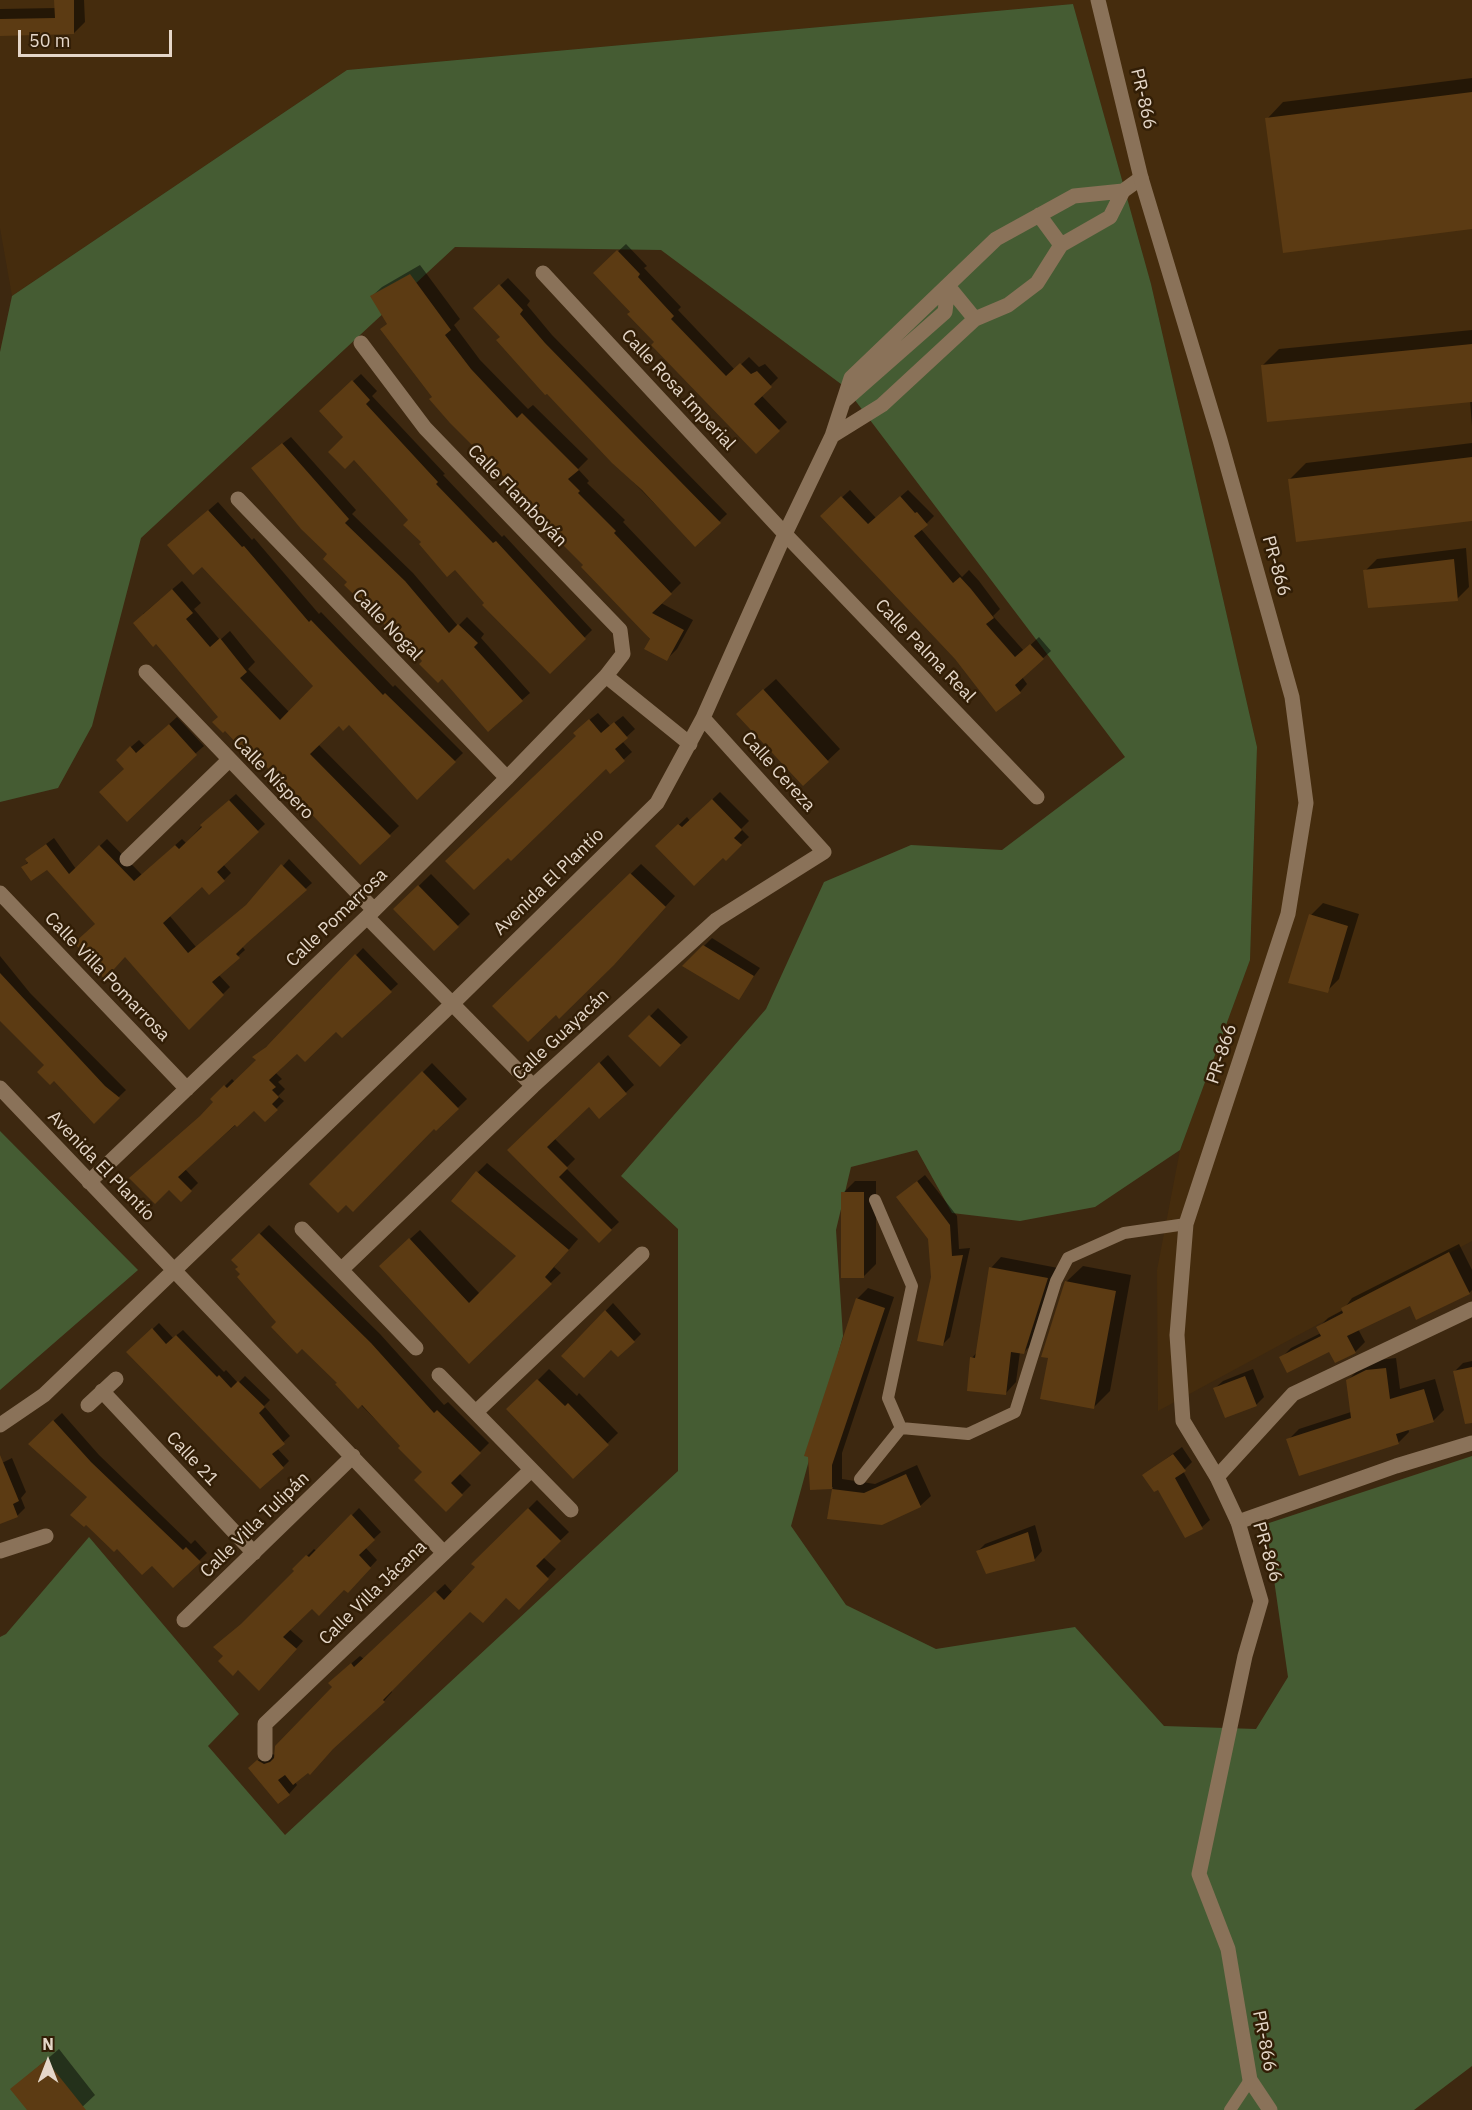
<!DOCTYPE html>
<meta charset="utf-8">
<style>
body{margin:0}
#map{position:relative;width:1472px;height:2110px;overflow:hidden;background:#3d2810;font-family:"IBM Plex Sans",sans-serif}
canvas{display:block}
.north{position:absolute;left:18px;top:2032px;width:60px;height:60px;-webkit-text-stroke:4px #321e06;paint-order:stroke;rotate:0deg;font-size:16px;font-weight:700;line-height:24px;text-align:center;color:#e5d7c9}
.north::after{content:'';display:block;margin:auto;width:21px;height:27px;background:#e5d7c9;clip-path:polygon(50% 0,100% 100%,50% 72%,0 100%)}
.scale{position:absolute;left:18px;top:30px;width:154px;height:27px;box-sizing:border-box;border:3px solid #e5d7c9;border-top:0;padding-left:8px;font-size:18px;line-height:21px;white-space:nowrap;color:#e5d7c9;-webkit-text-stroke:4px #321e06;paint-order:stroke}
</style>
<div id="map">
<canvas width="1472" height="2110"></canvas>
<div class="north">N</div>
<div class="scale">50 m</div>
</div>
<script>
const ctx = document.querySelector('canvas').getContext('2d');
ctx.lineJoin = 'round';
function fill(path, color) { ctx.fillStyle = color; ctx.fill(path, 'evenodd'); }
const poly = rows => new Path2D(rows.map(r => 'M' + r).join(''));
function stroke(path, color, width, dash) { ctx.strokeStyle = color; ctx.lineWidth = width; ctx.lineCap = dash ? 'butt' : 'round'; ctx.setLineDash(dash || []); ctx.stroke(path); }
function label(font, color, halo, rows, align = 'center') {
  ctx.font = font + ' "IBM Plex Sans",sans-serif'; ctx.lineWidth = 5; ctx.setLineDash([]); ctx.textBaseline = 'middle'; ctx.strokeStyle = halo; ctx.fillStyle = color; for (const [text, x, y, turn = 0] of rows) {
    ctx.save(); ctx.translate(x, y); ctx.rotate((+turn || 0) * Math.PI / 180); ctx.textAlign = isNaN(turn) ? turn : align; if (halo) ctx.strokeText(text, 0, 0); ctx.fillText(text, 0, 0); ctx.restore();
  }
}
fill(poly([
 [0,0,1472,0,1472,1241,1158,1411,1157,1270,1180,1150,1250,960,1257,747,1151,284,1073,4,347,70,12,296,0,228]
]), '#452c0d');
fill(poly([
 [1073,4,1151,284,1257,747,1250,960,1180,1150,1095,1207,1020,1221,952,1213,917,1150,851,1167,836,1230,843,1336,791,1526,846,1605,936,1649,1075,1627,1164,1726,1256,1729,1288,1677,1266,1524,1472,1456,1472,2066,1414,2110,0,2110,0,1637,6,1634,89,1537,239,1714,208,1746,285,1835,678,1471,678,1229,621,1176,766,1009,824,882,911,845,1002,850,1125,757,845,387,661,250,455,247,141,538,92,726,58,788,0,802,0,352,12,296,347,70],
 [0,1131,138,1270,0,1390]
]), '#455c33');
fill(poly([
 [56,0,84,0,85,22,74,33,0,35,0,9,56,8],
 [1472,78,1472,228,1267,119,1283,102],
 [626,244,647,266,644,268,681,307,678,310,735,370,749,357,759,367,765,364,778,378,761,395,787,422,756,452,595,273],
 [420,265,460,319,454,325,480,360,528,409,533,405,588,459,578,469,589,481,587,483,625,520,623,522,681,583,661,603,693,620,677,649,667,659,559,533,434,397,372,296,382,287],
 [508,278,530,301,527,305,552,335,727,514,695,545,522,368,502,337,475,309],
 [1472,330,1472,426,1470,401,1262,366,1279,349],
 [361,374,377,391,372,396,445,474,443,475,502,537,504,535,592,630,550,672,455,568,423,542,410,520,345,436,329,403],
 [291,437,356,510,352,514,413,573,458,626,467,617,484,634,481,638,530,693,522,700,442,677,424,661,392,623,349,582,261,460],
 [1472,443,1472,521,1290,479,1306,463],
 [850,490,876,518,908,490,934,516,921,529,962,577,969,570,979,581,1000,609,993,616,1024,651,1039,637,1051,651,1022,677,1027,684,1020,692,956,658,822,516],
 [218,502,252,540,254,538,319,614,321,612,393,687,395,685,463,753,417,798,349,723,339,724,318,744,399,826,360,863,219,717,143,614,182,581,201,603,194,609,220,640,230,631,255,662,248,669,289,712,315,686,178,537],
 [1466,548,1469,587,1457,599,1365,571,1377,559],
 [776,679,840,749,803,784,750,702],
 [598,713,610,726,623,716,635,729,622,741,632,752,610,772,578,736,583,725],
 [177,717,204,746,196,753,177,771,126,768,125,752,139,740,145,746],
 [720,792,749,821,741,829,749,837,726,858,657,846,687,817,690,821],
 [236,794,265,824,223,864,231,873,224,880,209,893,202,885,169,915,196,947,251,902,289,859,312,883,242,946,245,950,218,974,230,987,189,1028,126,956,98,966,97,924,47,868,23,868,34,853,54,838,76,869,107,839,142,875,182,839,186,843,209,818],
 [641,864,675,896,623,953,556,1013,494,1006],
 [431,874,470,914,434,949,395,909],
 [1323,903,1359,914,1339,979,1327,991,1311,915],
 [712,938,760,968,738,998,684,966],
 [363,948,398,984,342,1036,336,1030,297,1052,275,1072,282,1079,278,1082,285,1089,278,1096,284,1101,265,1120,254,1109,185,1169,198,1183,181,1200,169,1188,206,1112,215,1102,212,1099,232,1079,235,1082,258,1060,254,1057,274,1040],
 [0,956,30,993,126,1090,94,1121,54,1078,46,1065,0,1020],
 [658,1008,688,1037,660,1065,631,1036],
 [608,1055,634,1085,600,1116,589,1105,554,1138,575,1159,566,1168,619,1222,599,1241,510,1150],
 [432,1063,467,1099,436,1129,434,1127,346,1203,311,1184],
 [487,1163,578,1239,554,1267,561,1273,469,1361,391,1256,420,1230,480,1294,518,1256,478,1172],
 [925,1175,957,1216,959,1249,970,1248,950,1337,942,1345,930,1239,898,1197],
 [855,1181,876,1181,876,1264,864,1276,843,1193],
 [269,1225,380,1334,444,1405,448,1402,489,1443,459,1473,471,1485,446,1510,424,1472,402,1446,278,1322,233,1260],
 [1459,1244,1472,1270,1472,1290,1469,1293,1410,1304,1358,1329,1365,1342,1355,1352,1330,1350,1281,1358,1291,1348,1321,1333,1318,1328,1328,1318,1343,1310,1352,1298],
 [1001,1257,1058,1268,1035,1341,1024,1352,1020,1352,1016,1382,1006,1393,972,1358,977,1352,991,1268],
 [1083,1266,1131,1275,1110,1391,1094,1407,1066,1282],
 [868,1288,894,1297,842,1453,842,1479,875,1484,917,1465,931,1496,920,1506,829,1517,833,1487,812,1489,857,1299],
 [613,1303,641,1334,634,1341,612,1348,563,1356],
 [159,1323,173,1338,183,1330,224,1372,226,1370,238,1383,245,1376,270,1400,264,1406,290,1436,277,1448,289,1461,283,1467,129,1352],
 [1396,1358,1400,1389,1435,1379,1444,1410,1433,1421,1408,1428,1409,1432,1398,1443,1288,1440,1299,1429,1351,1412,1348,1380,1359,1369,1378,1360],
 [1472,1361,1472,1405,1455,1371,1463,1363],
 [549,1369,577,1396,579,1393,618,1433,573,1477,509,1409],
 [1253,1369,1264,1397,1256,1405,1215,1388,1223,1381],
 [62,1413,99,1455,191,1544,195,1540,207,1553,173,1586,89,1497,37,1436],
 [1182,1447,1192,1462,1183,1471,1210,1520,1202,1527,1144,1475],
 [12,1458,26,1492,21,1498,25,1508,17,1516,0,1516,0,1464],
 [537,1500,569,1532,543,1557,556,1569,519,1608,506,1596,470,1610,391,1690,392,1692,384,1701,295,1782,297,1785,289,1794,250,1768,267,1752,275,1755,334,1687,339,1674,360,1656,364,1659,445,1584,453,1593,477,1567,473,1564],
 [359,1508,381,1532,365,1547,377,1560,348,1591,344,1588,312,1607,289,1629,303,1641,266,1682,250,1617,296,1571,307,1556,314,1549,317,1551],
 [1035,1525,1042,1551,1035,1559,986,1573,978,1551,985,1544],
 [59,2049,95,2095,79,2110,29,2110,12,2089]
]), '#0007');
fill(poly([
 [54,0,74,0,74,34,0,36,0,19,55,18],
 [1472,92,1472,229,1283,253,1265,118],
 [617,250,640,274,638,277,674,316,671,319,726,376,740,363,751,374,757,371,772,387,754,404,780,431,756,454,651,345,654,342,627,314,630,312,593,273],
 [410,274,451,330,445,335,471,369,517,418,522,413,579,470,568,479,580,491,578,493,616,531,614,533,672,594,652,613,684,630,667,661,644,649,650,639,581,567,583,565,554,536,556,533,532,505,450,423,429,399,432,397,380,329,387,324,370,296],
 [499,284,523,310,520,314,545,343,721,523,695,547,642,490,612,463,547,394,545,395,496,340,500,337,473,308],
 [1472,344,1472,402,1267,422,1261,365],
 [352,380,370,400,366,404,438,482,436,484,493,543,496,541,586,639,550,674,482,605,484,603,455,570,447,577,419,544,421,542,403,525,408,520,354,460,345,469,328,452,343,437,319,411],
 [282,443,349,519,345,523,405,581,449,633,458,624,478,643,474,647,523,701,488,732,442,679,438,683,419,664,422,661,392,625,388,628,344,585,347,582,323,559,327,554,301,529,251,468],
 [1472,457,1472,521,1296,542,1288,479],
 [841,496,868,524,900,496,915,513,917,512,928,525,914,536,953,583,960,577,971,589,994,618,986,624,1015,657,1030,644,1044,659,1015,685,1021,693,996,712,955,659,820,516],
 [208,510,242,547,244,546,309,622,311,620,383,695,385,693,456,762,417,800,349,725,343,731,339,726,310,754,391,836,360,865,258,758,254,762,225,731,223,733,212,722,218,717,156,644,153,647,133,623,172,589,193,613,186,619,210,647,220,638,247,672,240,678,280,720,313,686,202,567,193,575,167,545],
 [1454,559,1458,601,1368,608,1363,570],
 [763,689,829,762,803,786,736,714],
 [589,719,601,733,614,722,628,738,615,749,625,761,610,774,606,769,511,861,508,858,474,890,445,861,576,736,573,733],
 [169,724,197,755,127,822,99,792,124,769,116,760,130,746,136,753],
 [712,799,742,830,734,838,742,845,726,861,723,858,694,886,655,846,678,824,682,827],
 [229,800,259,832,217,872,225,881,209,895,202,887,163,923,188,953,246,905,281,864,307,890,247,943,236,954,240,958,212,982,224,995,189,1030,125,957,105,979,93,969,96,966,74,943,95,924,47,870,31,881,21,867,28,863,25,859,46,844,69,874,99,845,134,881,175,845,179,849,202,827,200,825],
 [630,873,666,907,614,965,559,1019,556,1015,528,1042,492,1006],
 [418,885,459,927,434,951,393,909],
 [1309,914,1348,926,1328,993,1288,983],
 [703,945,754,976,739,1000,682,966],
 [355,954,392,992,342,1038,336,1032,305,1062,297,1054,269,1080,276,1087,272,1090,279,1097,272,1104,278,1110,265,1122,254,1111,237,1127,235,1125,178,1177,192,1191,181,1202,169,1190,155,1204,129,1178,200,1116,213,1102,210,1099,224,1085,227,1088,256,1060,252,1057,266,1047],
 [0,973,105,1086,120,1098,94,1124,54,1081,50,1085,37,1072,44,1065,0,1021],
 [649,1015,681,1045,660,1067,628,1036],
 [599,1062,627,1094,599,1119,589,1107,547,1147,568,1168,559,1177,612,1230,599,1243,507,1150],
 [422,1071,459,1109,436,1131,434,1129,353,1212,346,1205,338,1213,309,1184],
 [476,1171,569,1250,545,1277,552,1284,469,1364,379,1266,409,1238,469,1303,516,1256,451,1201],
 [917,1181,950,1225,952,1256,963,1255,943,1346,917,1341,931,1277,928,1239,896,1197],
 [841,1192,864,1192,864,1278,841,1278],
 [259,1233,371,1343,434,1413,437,1410,481,1453,451,1483,463,1495,446,1512,414,1480,422,1472,398,1448,400,1446,362,1405,358,1409,335,1384,337,1383,302,1349,297,1354,271,1327,276,1322,237,1277,240,1274,235,1269,238,1267,231,1260],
 [1449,1252,1470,1294,1416,1320,1410,1306,1347,1336,1356,1353,1335,1363,1329,1352,1287,1373,1279,1357,1321,1336,1316,1327,1343,1313,1341,1308],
 [989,1267,1048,1278,1024,1354,1011,1352,1006,1395,967,1391,970,1357,975,1358],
 [1065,1281,1116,1291,1094,1409,1040,1399,1048,1358,1041,1357],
 [856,1298,885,1308,832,1465,832,1489,864,1493,906,1474,921,1507,882,1525,827,1519,832,1489,810,1490,808,1457,804,1456],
 [605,1310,635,1342,618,1357,611,1350,584,1378,561,1356],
 [152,1328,166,1344,176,1335,217,1377,219,1375,231,1388,238,1381,265,1407,259,1413,285,1444,272,1454,284,1468,260,1489,126,1352],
 [1472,1367,1472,1423,1465,1424,1453,1371],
 [1386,1368,1390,1399,1424,1389,1434,1422,1396,1434,1399,1444,1299,1476,1286,1439,1351,1418,1346,1380,1366,1370],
 [1245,1376,1257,1406,1225,1418,1213,1388],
 [537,1379,565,1406,568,1403,609,1445,573,1479,506,1409],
 [53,1420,91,1462,183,1550,186,1547,201,1562,173,1588,152,1566,142,1575,117,1549,114,1552,86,1525,84,1527,70,1515,87,1497,28,1444],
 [1173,1454,1186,1471,1175,1478,1203,1529,1185,1538,1158,1490,1154,1492,1142,1475],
 [0,1455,19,1501,13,1504,18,1517,0,1524],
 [528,1508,561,1541,536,1566,549,1579,519,1610,506,1598,483,1623,470,1612,383,1700,385,1702,333,1749,310,1775,308,1773,293,1785,285,1775,278,1780,290,1795,278,1804,248,1768,257,1760,264,1764,270,1762,274,1758,275,1746,332,1687,328,1683,351,1663,354,1667,435,1591,444,1600,475,1567,471,1564],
 [351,1514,375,1540,359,1555,371,1568,348,1593,344,1590,319,1616,312,1609,283,1637,297,1649,259,1691,238,1670,233,1676,218,1661,223,1656,213,1647,241,1624,294,1571,292,1569,306,1555,309,1557],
 [1028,1532,1035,1561,986,1574,976,1551],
 [46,2060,86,2110,27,2110,10,2089]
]), '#5c3b13');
stroke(poly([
 [875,1200,912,1286,888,1398,901,1428],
 [860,1479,901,1428,968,1434,1015,1412,1056,1281,1068,1258,1124,1233,1186,1224],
 [1230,2110,1250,2080]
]), '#8a7259', 12);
stroke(poly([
 [1039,215,1061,245],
 [543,273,785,534,1037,797],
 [948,286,975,319],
 [845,400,945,312,948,286],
 [832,436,882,405,975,319,1008,305,1037,283,1061,245,1110,217,1123,191],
 [238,499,507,778],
 [146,672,374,910],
 [606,676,690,744],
 [127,859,228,761],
 [0,893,187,1089],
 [367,917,533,1086],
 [0,1088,443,1552],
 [89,1182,367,917,507,778,606,676,623,654,620,630,425,428,361,343],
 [302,1229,416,1348],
 [342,1269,533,1086,716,920,824,852,703,718],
 [439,1375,571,1510],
 [102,1391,254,1553],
 [88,1405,116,1379],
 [476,1412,642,1254],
 [0,1425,44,1395,452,1004,657,803,703,718,785,534,832,436,851,378,996,239,1074,196,1123,191,1141,178],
 [1217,1477,1293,1394,1472,1309],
 [1238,1522,1396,1466,1472,1443],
 [0,1551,46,1536],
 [184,1620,353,1456],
 [265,1754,265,1724,531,1470]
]), '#8a7259', 15);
stroke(poly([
 [1098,0,1141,178,1220,440,1292,697,1306,803,1288,914,1186,1224,1177,1335,1183,1421,1217,1477,1238,1522,1261,1601,1245,1656,1199,1874,1228,1949,1250,2080,1270,2110]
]), '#8a7259', 15);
label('18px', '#e5d7c9', '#321e06', [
 ["PR-866",1143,99,77],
 ["Calle Rosa Imperial",678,390,47],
 ["Calle Flamboyán",517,496,46],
 ["PR-866",1276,566,74],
 ["Calle Nogal",387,625,46],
 ["Calle Palma Real",925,651,46],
 ["Calle Cereza",778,772,48],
 ["Calle Níspero",273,778,46],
 ["Avenida El Plantío",549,882,-44],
 ["Calle Pomarrosa",337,918,-44],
 ["Calle Villa Pomarrosa",107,977,46],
 ["Calle Guayacán",561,1035,-43],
 ["PR-866",1222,1054,-72],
 ["Avenida El Plantío",101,1166,46],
 ["Calle 21",192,1459,47],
 ["Calle Villa Tulipán",255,1525,-44],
 ["PR-866",1267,1552,73],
 ["Calle Villa Jácana",373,1593,-44],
 ["PR-866",1264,2041,79]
]);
</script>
